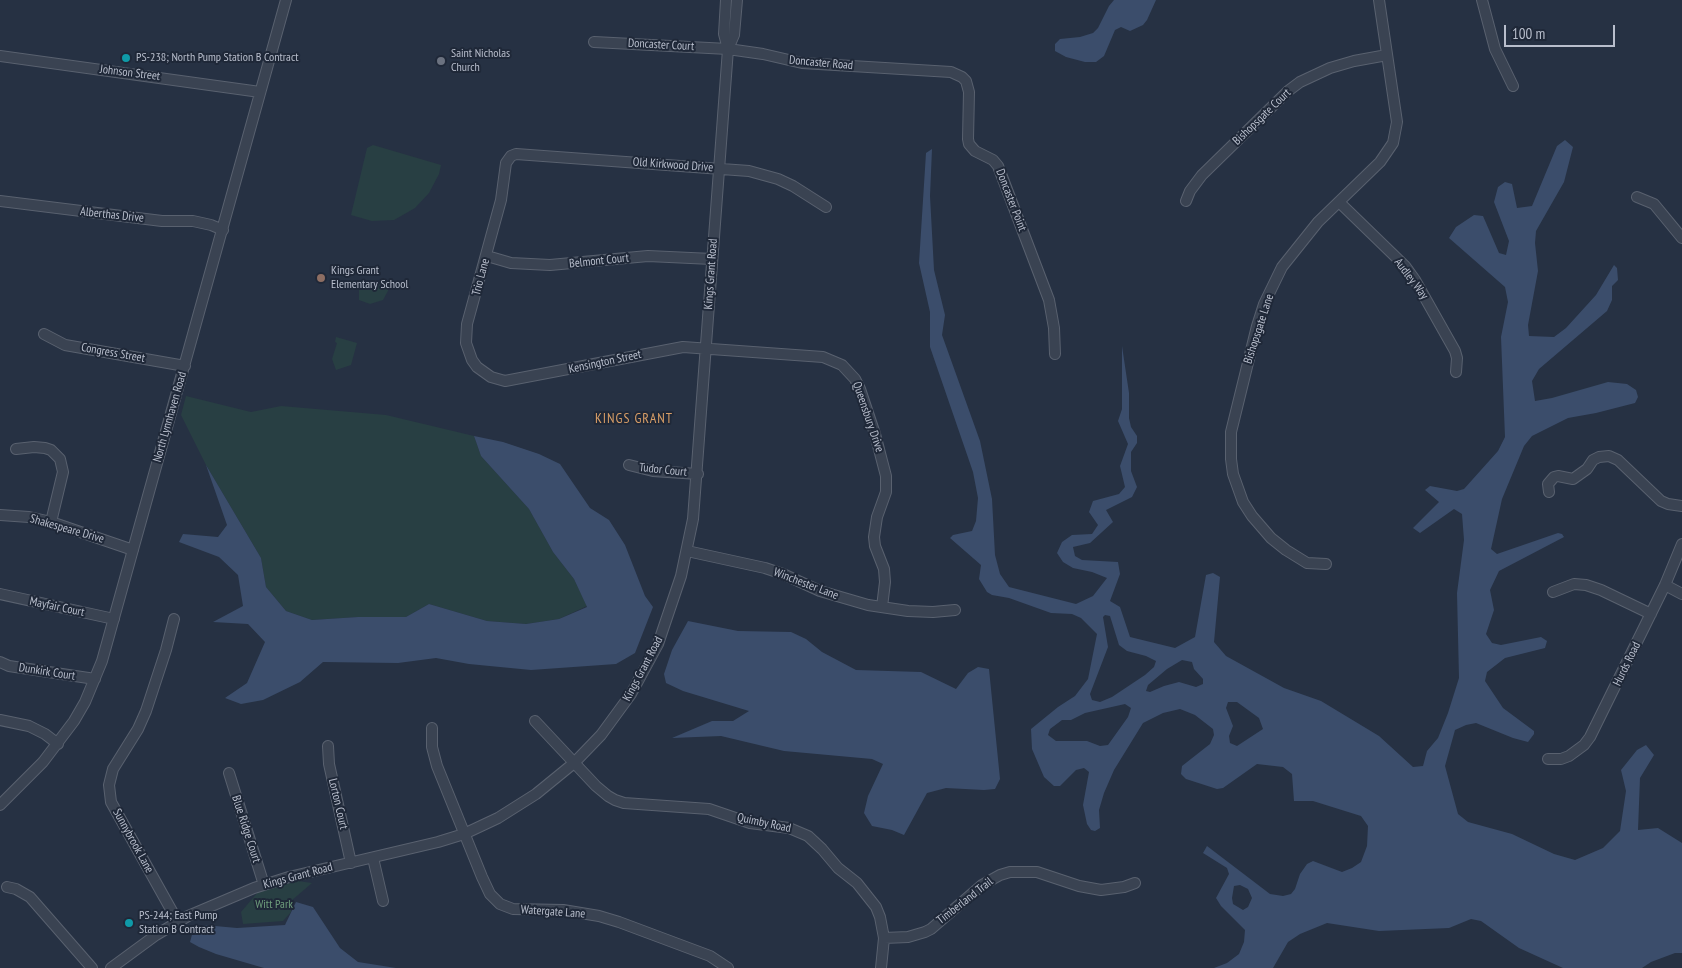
<!DOCTYPE html>
<style>
body{margin:0}
#map{position:relative;width:1682px;height:968px;overflow:hidden;background:#263143;font-family:"PT Sans Narrow",sans-serif}
canvas{display:block}
.scale{position:absolute;left:1504px;top:25px;width:111px;height:22px;box-sizing:border-box;border:2px solid #b8becc;border-top:0;padding-left:6px;font-size:15px;line-height:18px;white-space:nowrap;color:#b8becc;-webkit-text-stroke:4px #1f2838;paint-order:stroke}
</style>
<div id="map">
<canvas width="1682" height="968"></canvas>
<div class="scale">100 m</div>
</div>
<script>
const ctx = document.querySelector('canvas').getContext('2d');
ctx.lineJoin = 'round';
function fill(path, color) { ctx.fillStyle = color; ctx.fill(path, 'evenodd'); }
const poly = rows => new Path2D(rows.map(r => 'M' + r).join(''));
function stroke(path, color, width, dash) { ctx.strokeStyle = color; ctx.lineWidth = width; ctx.lineCap = dash ? 'butt' : 'round'; ctx.setLineDash(dash || []); ctx.stroke(path); }
function label(font, color, halo, rows, align = 'center') {
  ctx.font = font + ' "PT Sans Narrow",sans-serif'; ctx.lineWidth = 4; ctx.setLineDash([]); ctx.textBaseline = 'middle'; ctx.strokeStyle = halo; ctx.fillStyle = color; for (const [text, x, y, turn = 0] of rows) {
    ctx.save(); ctx.translate(x, y); ctx.rotate((+turn || 0) * Math.PI / 180); ctx.textAlign = isNaN(turn) ? turn : align; if (halo) ctx.strokeText(text, 0, 0); ctx.fillText(text, 0, 0); ctx.restore();
  }
}
fill(poly([
 [373,145,441,165,439,174,429,193,415,208,394,220,372,221,351,215,367,148],
 [369,284,386,285,389,289,383,300,370,304,359,300,359,287],
 [336,337,357,343,351,365,336,370,332,359,337,343,335,342],
 [186,396,251,412,281,406,386,415,474,436,481,456,529,509,553,552,574,579,587,606,559,619,526,624,487,621,429,604,406,617,358,617,312,620,286,611,266,587,261,558,206,465,181,415],
 [298,881,312,883,291,901,291,912,283,921,243,924,241,912,258,892]
]), '#283f43');
fill(poly([
 [1114,0,1156,0,1147,20,1143,25,1130,31,1121,27,1115,30,1104,56,1096,62,1085,62,1066,57,1055,51,1055,44,1060,39,1080,37,1093,33,1098,28,1109,6],
 [1565,140,1573,147,1564,182,1536,231,1535,243,1538,271,1528,325,1529,336,1554,337,1566,328,1596,295,1614,265,1617,268,1618,280,1612,286,1612,300,1607,311,1539,369,1532,381,1535,401,1552,398,1608,382,1627,384,1636,390,1638,397,1635,403,1596,413,1568,418,1532,436,1524,446,1502,499,1491,549,1497,554,1558,533,1562,534,1564,537,1499,571,1490,590,1494,610,1486,634,1492,643,1501,645,1541,637,1547,641,1545,648,1505,658,1487,672,1485,681,1503,708,1534,731,1534,734,1528,742,1513,738,1476,723,1466,725,1455,730,1445,766,1458,814,1468,822,1512,834,1554,854,1575,860,1603,848,1620,831,1626,791,1621,770,1637,750,1646,745,1654,755,1640,778,1638,830,1658,828,1682,843,1682,953,1675,953,1651,962,1642,968,1563,968,1519,948,1481,921,1471,919,1449,928,1379,931,1327,923,1300,934,1288,942,1273,968,1214,968,1227,963,1239,954,1244,942,1245,930,1221,906,1216,898,1229,874,1227,868,1203,853,1207,846,1270,894,1283,896,1291,894,1295,889,1300,874,1307,864,1313,861,1342,872,1352,868,1361,862,1367,846,1368,826,1361,816,1313,801,1294,801,1292,774,1283,767,1257,764,1223,788,1217,789,1186,779,1181,774,1182,766,1210,744,1214,735,1213,729,1195,715,1180,709,1163,713,1143,723,1114,770,1104,793,1099,810,1100,828,1095,831,1091,830,1087,824,1083,805,1089,772,1084,768,1076,770,1060,786,1054,786,1044,777,1032,749,1031,729,1058,707,1075,696,1088,679,1097,634,1081,618,1072,614,1051,613,1009,598,992,595,987,592,979,579,981,565,950,538,953,535,972,531,976,521,978,498,973,472,930,347,930,312,919,263,926,153,932,149,930,196,934,270,945,315,942,335,980,441,992,499,995,555,1000,574,1009,587,1076,604,1093,596,1107,578,1092,572,1073,568,1063,562,1057,553,1062,542,1072,535,1092,534,1098,525,1089,512,1093,501,1119,494,1125,487,1120,466,1128,444,1118,421,1122,409,1122,346,1129,393,1129,418,1131,427,1137,436,1137,443,1131,452,1131,471,1137,487,1132,497,1106,510,1113,522,1090,543,1073,547,1075,556,1082,560,1118,562,1120,574,1110,601,1120,607,1130,637,1175,648,1195,637,1206,575,1213,573,1220,577,1214,642,1226,656,1284,688,1321,701,1379,736,1413,767,1423,766,1427,751,1438,738,1448,713,1459,678,1457,593,1464,540,1462,514,1454,509,1420,533,1413,528,1439,502,1425,490,1430,486,1457,491,1464,489,1498,451,1505,437,1501,337,1508,302,1505,287,1449,238,1456,227,1474,215,1483,216,1499,253,1506,255,1509,241,1494,202,1498,187,1505,182,1512,184,1517,208,1532,206,1557,146],
 [1105,615,1110,616,1119,645,1127,651,1146,656,1156,661,1154,667,1145,675,1112,697,1100,702,1092,700,1090,694,1108,647,1103,617],
 [1182,660,1192,662,1194,669,1203,679,1203,684,1196,687,1179,682,1164,686,1150,692,1146,691,1148,685,1167,669],
 [1228,702,1237,702,1259,718,1263,729,1237,746,1230,743,1229,736,1233,726,1226,708],
 [1125,704,1131,708,1128,717,1108,745,1100,746,1087,741,1056,741,1048,735,1050,729,1062,720,1071,720,1085,713],
 [1240,885,1248,889,1252,898,1248,907,1243,910,1233,904,1232,898,1234,886],
 [474,436,503,442,539,454,560,464,590,508,609,520,625,545,645,596,653,607,635,653,616,664,531,670,469,664,436,658,398,663,323,662,300,682,263,700,241,704,225,698,247,683,265,642,248,624,213,622,243,606,238,575,219,557,179,542,183,534,218,537,227,525,206,465,261,558,266,587,286,611,312,620,358,617,406,617,429,604,487,621,526,624,559,619,587,607,574,579,553,552,529,509,481,456],
 [688,621,738,631,791,632,806,639,822,652,856,670,921,672,956,689,968,673,978,667,989,669,1000,779,995,789,984,790,946,788,927,793,904,835,892,830,872,826,864,813,868,796,883,764,872,759,784,751,721,736,672,738,712,721,733,721,749,711,683,691,666,683,664,674,672,650],
 [296,902,313,907,340,948,358,962,396,968,264,968,216,954,199,947,190,942,193,931,204,925,237,928,285,925]
]), '#3b4d6b');
const minor = poly([
 [726,0,724,34,728,49],
 [1482,0,1495,49,1513,86],
 [594,42,728,49,763,54,802,63,951,72,962,77,966,81,969,92,968,139,969,144,975,151,993,160,998,166,1049,300,1054,328,1055,354],
 [0,56,260,92],
 [1637,197,1654,204,1682,238],
 [0,201,162,221,193,221,211,225,223,230],
 [1186,201,1190,191,1202,175,1288,91,1300,82,1330,68,1354,61,1387,55],
 [1339,202,1405,266,1415,280,1455,351,1457,358,1456,372],
 [826,207,793,186,778,179,749,171,516,154,511,156,506,163,501,200,467,324,466,343,472,360,477,367,491,377,505,381,683,347,823,357,842,365,855,379,860,389,875,434,886,476,886,492,877,517,874,537,875,546,884,569,885,582,882,607],
 [487,256,511,263,550,265,648,256,712,259],
 [44,334,65,345,185,366],
 [16,449,34,447,45,448,51,450,60,459,63,472,51,522],
 [629,465,653,471,698,474],
 [1549,492,1548,484,1554,477,1558,476,1573,479,1587,469,1593,460,1599,457,1609,456,1618,460,1661,501,1668,504,1682,506],
 [0,515,29,517,51,522,133,550],
 [687,551,765,568,783,574,820,591,868,605,908,611,933,612,955,610],
 [1326,564,1307,563,1286,550,1271,538,1252,516,1243,502,1233,474,1231,459,1231,432,1257,326,1264,304,1282,267,1318,222,1380,162,1393,143,1397,122,1379,0],
 [1665,585,1682,594],
 [1553,592,1574,584,1586,585,1601,590,1651,614],
 [0,594,114,619],
 [174,619,166,650,146,711,138,729,113,769,109,785,111,802,178,922],
 [0,662,9,666,95,679],
 [0,720,29,726,45,734,58,744],
 [535,721,596,786,608,796,615,800,624,803,709,809,750,823,789,828,808,836,822,849,838,868,857,883,876,907,880,917,884,938,881,968],
 [432,728,432,747,437,766,482,877,490,894,500,904,513,909,563,910,599,916,619,922,710,956,728,968],
 [328,746,329,764,351,863],
 [1548,759,1561,759,1569,756,1584,745,1590,737,1665,585,1682,544],
 [229,773,264,885],
 [0,805,43,762,74,721,85,702,102,661,286,0],
 [373,858,383,901],
 [7,887,16,889,30,897,92,968],
 [884,938,908,937,925,932,931,929,982,885,1000,875,1010,872,1037,872,1079,886,1101,890,1124,887,1135,883],
 [111,968,156,935,188,916,254,888,289,877,438,842,464,834,498,818,536,794,574,763,601,735,631,694,658,644,681,576,693,519,728,49,734,35,737,0]
]);
stroke(minor, '#59616f', 12);
stroke(minor, '#3a4352', 10);
for (const [x, y, r, color] of [
 [126,58,5,"#0f9aa8"],
 [441,61,5,"#6b7280"],
 [321,278,5,"#8d6e63"],
 [129,923,5,"#0f9aa8"]
]) { const dot = new Path2D(); dot.arc(x, y, r, 0, 2 * Math.PI); ctx.fillStyle = color; ctx.fill(dot); stroke(dot, '#1f2838', 2); }
label('12px', '#b8becc', '#1f2838', [
 ["Doncaster Court",661,45,3],
 ["Doncaster Road",821,63,5],
 ["Johnson Street",130,73,7],
 ["Bishopsgate Court",1262,117,-44],
 ["Old Kirkwood Drive",673,165,4],
 ["Doncaster Point",1011,200,69],
 ["Alberthas Drive",112,215,6],
 ["Belmont Court",599,261,-6],
 ["Kings Grant Road",711,274,-86],
 ["Trio Lane",481,277,-75],
 ["Audley Way",1411,279,53],
 ["Bishopsgate Lane",1259,329,-72],
 ["Congress Street",113,353,10],
 ["Kensington Street",605,362,-12],
 ["North Lynnhaven Road",170,417,-74],
 ["Queensbury Drive",868,417,71],
 ["Tudor Court",663,470,6],
 ["Shakespeare Drive",67,529,16],
 ["Winchester Lane",806,584,21],
 ["Mayfair Court",57,607,12],
 ["Hurds Road",1627,664,-64],
 ["Kings Grant Road",643,669,-62],
 ["Dunkirk Court",47,672,9],
 ["Lorton Court",338,804,77],
 ["Quimby Road",764,823,12],
 ["Blue Ridge Court",246,829,72],
 ["Sunnybrook Lane",133,841,61],
 ["Kings Grant Road",298,876,-15],
 ["Timberland Trail",965,901,-38],
 ["Watergate Lane",553,912,4]
]);
label('12px', '#b8becc', '#1f2838', [
 ["Saint Nicholas",451,54],
 ["Church",451,68],
 ["PS-238; North Pump Station B Contract",136,58],
 ["Kings Grant",331,271],
 ["Elementary School",331,285],
 ["PS-244; East Pump",139,916],
 ["Station B Contract",139,930]
], 'left');
label('12px', '#6e9d7c', '#1f2838', [
 ["Witt Park",274,905]
]);
ctx.letterSpacing = '1px';
label('14px', '#d89e67', '#1f2838', [
 ["KINGS GRANT",634,419]
]);
ctx.letterSpacing = '0px';
</script>
